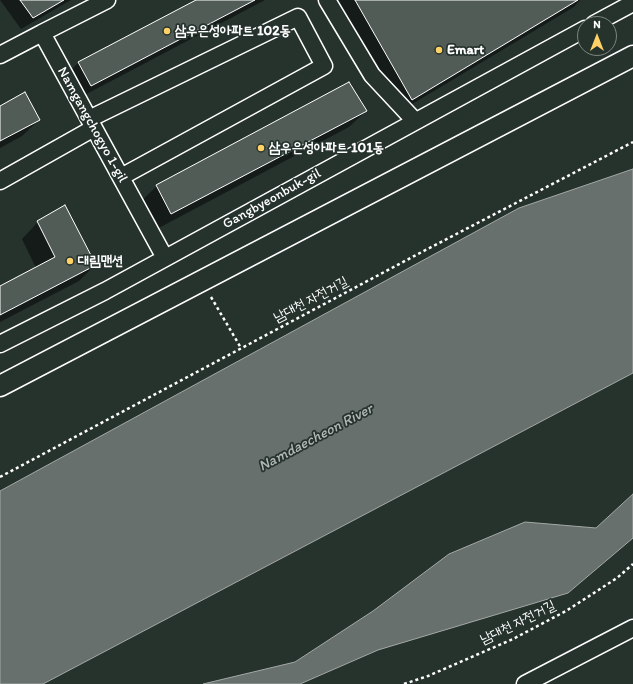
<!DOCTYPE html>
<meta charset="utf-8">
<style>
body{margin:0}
#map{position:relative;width:633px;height:684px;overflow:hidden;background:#26332d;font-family:Itim,sans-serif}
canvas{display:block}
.north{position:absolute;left:577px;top:16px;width:40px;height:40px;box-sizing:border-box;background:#26332d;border:1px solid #7d8581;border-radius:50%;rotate:0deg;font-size:11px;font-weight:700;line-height:16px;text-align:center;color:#fff}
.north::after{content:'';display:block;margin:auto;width:14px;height:18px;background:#ffd166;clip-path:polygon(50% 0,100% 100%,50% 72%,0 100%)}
</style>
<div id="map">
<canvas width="633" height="684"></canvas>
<div class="north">N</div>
</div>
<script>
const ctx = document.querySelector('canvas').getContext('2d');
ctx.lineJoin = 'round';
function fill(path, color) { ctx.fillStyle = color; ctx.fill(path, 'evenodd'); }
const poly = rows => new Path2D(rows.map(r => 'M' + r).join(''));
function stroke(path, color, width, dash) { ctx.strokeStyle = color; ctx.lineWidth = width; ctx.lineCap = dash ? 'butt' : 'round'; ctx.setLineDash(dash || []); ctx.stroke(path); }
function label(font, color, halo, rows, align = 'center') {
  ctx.font = font + ' Itim,"Poor Story",sans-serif'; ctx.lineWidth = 3.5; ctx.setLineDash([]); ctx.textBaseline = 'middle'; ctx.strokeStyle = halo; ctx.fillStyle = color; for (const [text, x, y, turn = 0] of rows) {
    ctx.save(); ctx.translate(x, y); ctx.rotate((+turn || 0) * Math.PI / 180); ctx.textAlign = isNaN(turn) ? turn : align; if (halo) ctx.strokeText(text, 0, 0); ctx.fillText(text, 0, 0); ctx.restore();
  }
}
const water = poly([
 [633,169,633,373,43,684,0,684,0,491,519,208,633,169],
 [633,494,633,538,568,593,378,650,300,684,203,684,295,662,373,611,449,554,525,522,596,528,633,494]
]);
fill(water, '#67706c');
stroke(water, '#a4a9a7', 1);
fill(poly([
 [0,0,71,0,21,29],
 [198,0,265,0,79,98,66,75,79,62],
 [336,0,580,0,574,7,399,112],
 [0,107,39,120,22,136,0,148],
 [366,111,349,127,155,230,140,202,157,186],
 [38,222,95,265,79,281,0,322,0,287,36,268,22,239]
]), '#0007');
const building = poly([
 [20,0,64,0,33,18,20,0],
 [196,0,255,0,91,86,78,62,196,0],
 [355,0,578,0,412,100,355,0],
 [349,82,367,111,171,214,156,185,349,82],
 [25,92,40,120,0,141,0,106,25,92],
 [65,205,96,265,0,315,0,286,55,257,37,221,65,205]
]);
fill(building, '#515c57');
stroke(building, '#fff', 1);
const minor = poly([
 [327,0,372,75,415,121],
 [594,24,633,3],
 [42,33,107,0],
 [0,55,42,33,165,258],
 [89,119,298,17,324,66,121,177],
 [0,181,94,128],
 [0,344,105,291,585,29],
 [525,684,633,628]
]);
const tertiary = poly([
 [0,386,633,56]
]);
stroke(minor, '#fff', 19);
stroke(tertiary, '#fff', 23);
stroke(poly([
 [211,297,241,348],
 [0,477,418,254,633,142],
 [404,684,428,676,513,639,566,611,617,578,633,564]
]), '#fff', 2.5, [3, 3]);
stroke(minor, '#26332d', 16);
stroke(tertiary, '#26332d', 20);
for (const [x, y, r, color] of [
 [167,31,4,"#ffd166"],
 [439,50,4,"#ffd166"],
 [261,148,4,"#ffd166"],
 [70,261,4,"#ffd166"]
]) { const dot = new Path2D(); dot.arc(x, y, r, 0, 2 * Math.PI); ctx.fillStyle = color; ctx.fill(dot); stroke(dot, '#26332d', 1.5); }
label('bold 14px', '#fff', '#26332d', [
 ["삼우은성아파트 102동",175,31],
 ["Emart",447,50],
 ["삼우은성아파트 101동",269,148],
 ["대림맨션",78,261]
], 'left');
label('14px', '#fff', '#26332d', [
 ["Namgangchogyo 1-gil",92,125,61],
 ["Gangbyeonbuk-gil",272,199,-29],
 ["남대천 자전거길",311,300,-28],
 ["남대천 자전거길",518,623,-26]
]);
label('italic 15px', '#b3b8b6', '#26332d', [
 ["Namdaecheon River",316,438,-28]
]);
</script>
